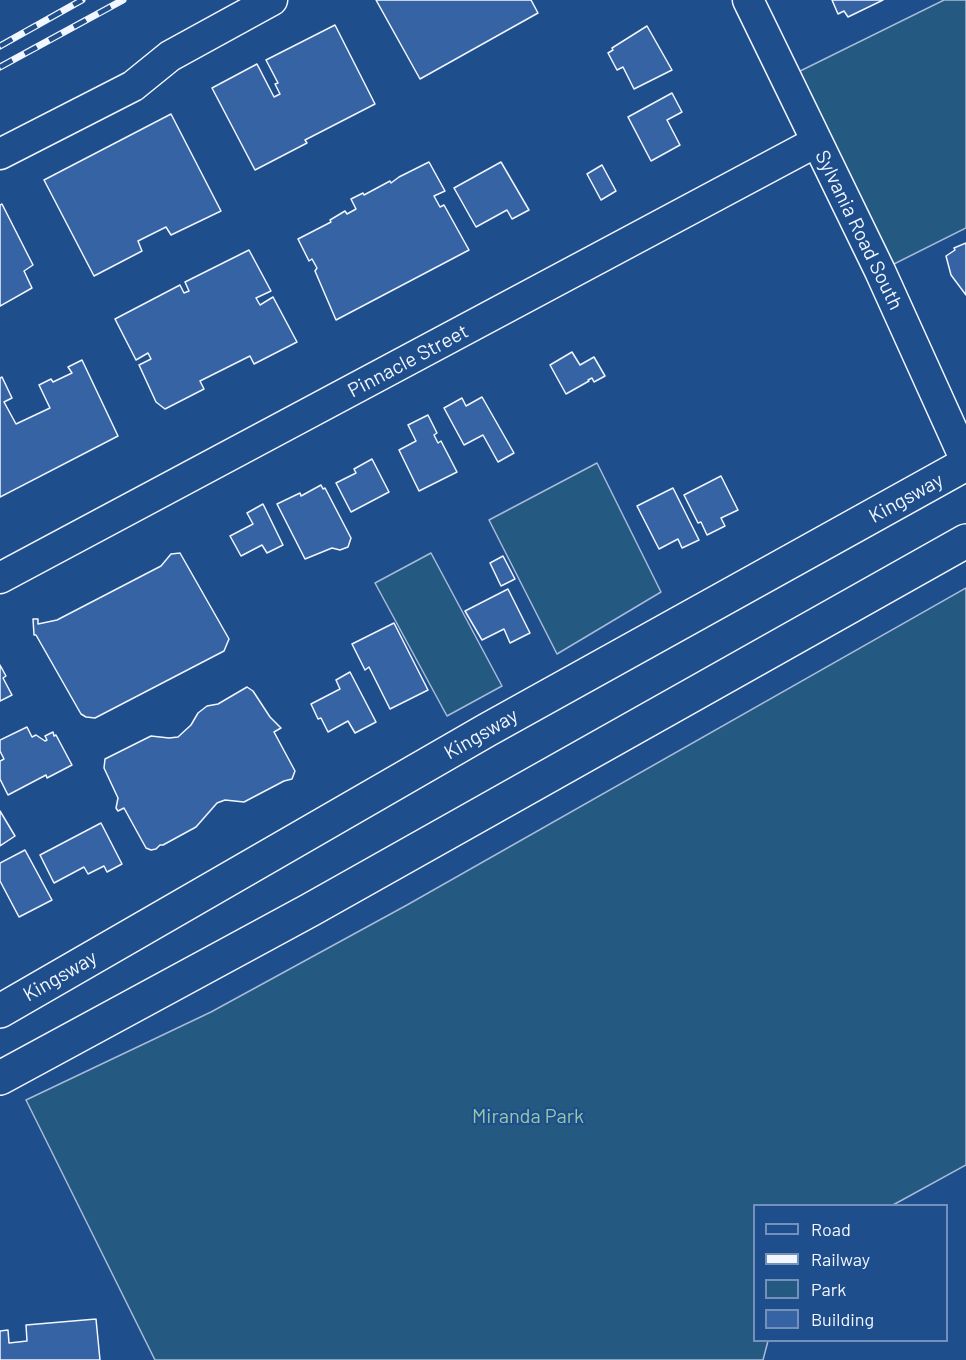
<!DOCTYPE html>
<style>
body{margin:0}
#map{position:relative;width:966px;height:1360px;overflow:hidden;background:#1f4e8c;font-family:Barlow,sans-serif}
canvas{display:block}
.legend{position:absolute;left:753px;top:1204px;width:195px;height:138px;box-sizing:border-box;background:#1f4e8c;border:2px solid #7391ba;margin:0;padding:8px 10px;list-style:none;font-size:18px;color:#f2f6ff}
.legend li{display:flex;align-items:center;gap:12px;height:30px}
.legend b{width:30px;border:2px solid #7391ba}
</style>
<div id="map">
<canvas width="966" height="1360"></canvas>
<ul class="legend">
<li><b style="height:8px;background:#1f4e8c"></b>Road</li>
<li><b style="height:8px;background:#f2f6ff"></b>Railway</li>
<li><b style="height:16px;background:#245a82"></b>Park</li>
<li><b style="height:16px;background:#3563a3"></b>Building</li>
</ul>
</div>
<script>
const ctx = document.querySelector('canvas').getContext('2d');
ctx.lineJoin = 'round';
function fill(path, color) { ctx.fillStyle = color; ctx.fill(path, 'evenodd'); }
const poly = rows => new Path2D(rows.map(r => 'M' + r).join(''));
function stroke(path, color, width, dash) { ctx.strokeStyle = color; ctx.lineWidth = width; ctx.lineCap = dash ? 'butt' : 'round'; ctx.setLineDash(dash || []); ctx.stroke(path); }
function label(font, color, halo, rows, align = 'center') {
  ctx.font = font + ' Barlow,sans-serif'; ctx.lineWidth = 4.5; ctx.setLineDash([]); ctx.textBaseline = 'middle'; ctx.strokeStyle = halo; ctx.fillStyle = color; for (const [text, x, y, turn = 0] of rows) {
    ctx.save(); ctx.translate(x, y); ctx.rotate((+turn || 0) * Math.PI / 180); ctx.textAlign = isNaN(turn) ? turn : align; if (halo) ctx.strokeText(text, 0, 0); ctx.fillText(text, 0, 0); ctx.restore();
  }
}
const green = poly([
 [944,0,966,0,966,228,880,271,786,78,944,0],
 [597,463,661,592,557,654,489,520,597,463],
 [431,553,502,686,447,716,375,583,431,553],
 [966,588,966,1165,893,1205,754,1206,754,1340,768,1341,763,1360,155,1360,26,1100,211,1012,407,905,966,588]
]);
fill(green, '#245a82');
stroke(green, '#a8bbd7', 1.5);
const building = poly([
 [376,0,531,0,538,13,420,79,376,0],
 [832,0,883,0,848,17,844,11,838,14,832,0],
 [335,25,375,104,305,140,307,143,255,170,212,88,257,64,274,97,280,94,275,84,278,83,266,60,335,25],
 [647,26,672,70,634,89,623,67,617,70,608,53,613,50,612,48,647,26],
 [672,93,682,112,667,120,680,145,651,161,628,117,672,93],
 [171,114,221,211,171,235,166,227,138,241,142,251,94,276,44,180,171,114],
 [429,162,445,191,434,196,440,207,444,205,469,250,336,320,315,271,317,268,312,259,309,261,298,239,331,222,330,220,345,211,347,214,356,209,351,199,363,193,364,195,390,181,391,183,399,177,429,162],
 [501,162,529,210,512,219,507,210,476,227,454,188,501,162],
 [602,165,616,191,601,200,587,174,602,165],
 [2,204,33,265,24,271,32,288,0,306,0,205,2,204],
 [966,243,966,295,951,275,946,256,955,250,954,248,966,243],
 [249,250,271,291,256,298,260,305,273,297,297,342,254,364,250,356,200,381,204,389,165,409,156,402,139,365,151,359,148,353,136,360,115,319,180,285,184,293,189,291,185,282,249,250],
 [572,352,580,365,594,357,605,376,594,382,592,378,588,380,589,381,566,394,550,365,572,352],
 [82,360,118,436,0,497,0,378,2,377,12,398,4,402,16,424,50,408,39,385,51,379,53,382,72,373,68,367,82,360],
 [482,397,514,453,498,462,483,435,464,445,444,408,462,398,466,406,482,397],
 [428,415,437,433,434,435,438,443,441,441,457,472,419,491,399,450,416,441,408,425,428,415],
 [372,459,389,492,351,512,336,483,356,473,354,469,372,459],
 [721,476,738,510,721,518,725,526,707,535,701,522,698,523,684,495,721,476],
 [321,485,323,489,325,488,351,538,348,547,340,550,332,548,305,559,277,504,300,493,301,496,321,485],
 [673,488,699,540,682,548,678,539,659,549,637,506,673,488],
 [263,504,283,545,267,553,262,545,241,556,230,536,253,524,247,513,263,504],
 [180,553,229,639,224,651,95,718,86,717,81,714,36,635,34,635,33,619,38,619,38,624,57,620,161,566,171,554,180,553],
 [503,556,515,579,501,586,490,563,503,556],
 [508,589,530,633,510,643,504,629,482,640,465,611,508,589],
 [394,623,428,690,390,709,369,667,365,670,352,644,394,623],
 [0,665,6,676,3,678,12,695,0,701,0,665],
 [350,672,376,722,355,733,348,721,328,732,321,718,318,719,311,704,340,689,336,680,350,672],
 [247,687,253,691,270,717,281,728,274,732,295,771,292,779,284,781,244,802,225,800,217,803,196,827,163,845,160,845,156,849,151,850,146,848,124,808,118,811,116,808,118,798,104,768,105,759,151,736,169,738,178,737,191,725,198,713,207,706,218,704,247,687],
 [27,727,32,737,36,735,45,741,47,740,45,736,53,732,54,736,56,735,72,765,47,778,46,775,8,795,0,779,0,761,4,759,0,751,0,740,27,727],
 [0,811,15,836,0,846,0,811],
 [101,823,122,864,107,872,104,866,88,874,84,867,54,883,40,855,101,823],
 [25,850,52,900,19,917,0,881,0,863,25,850],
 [96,1319,100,1360,0,1360,0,1331,8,1330,9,1343,27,1341,26,1325,96,1319]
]);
fill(building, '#3563a3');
stroke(building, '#f2f6ff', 1.5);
const minor = poly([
 [748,0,880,271,966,461],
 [0,154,133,86,170,56,272,0],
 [0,578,816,142]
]);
const major = poly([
 [0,1011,487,730,966,464],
 [0,1078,310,910,966,541]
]);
stroke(minor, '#f2f6ff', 33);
stroke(major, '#f2f6ff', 36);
stroke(minor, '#1f4e8c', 30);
stroke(major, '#1f4e8c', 33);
const rail = poly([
 [0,46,82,0],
 [0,67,123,0]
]);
stroke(rail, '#f2f6ff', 7);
stroke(rail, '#1f4e8c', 4.5, [14]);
label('20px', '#f2f6ff', '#1f4e8c', [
 ["Sylvania Road South",859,230,64],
 ["Pinnacle Street",408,361,-28],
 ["Kingsway",906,498,-29],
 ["Kingsway",481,734,-30],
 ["Kingsway",60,976,-30]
]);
label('20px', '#97c8a6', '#1f4e8c', [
 ["Miranda Park",528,1116]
]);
</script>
